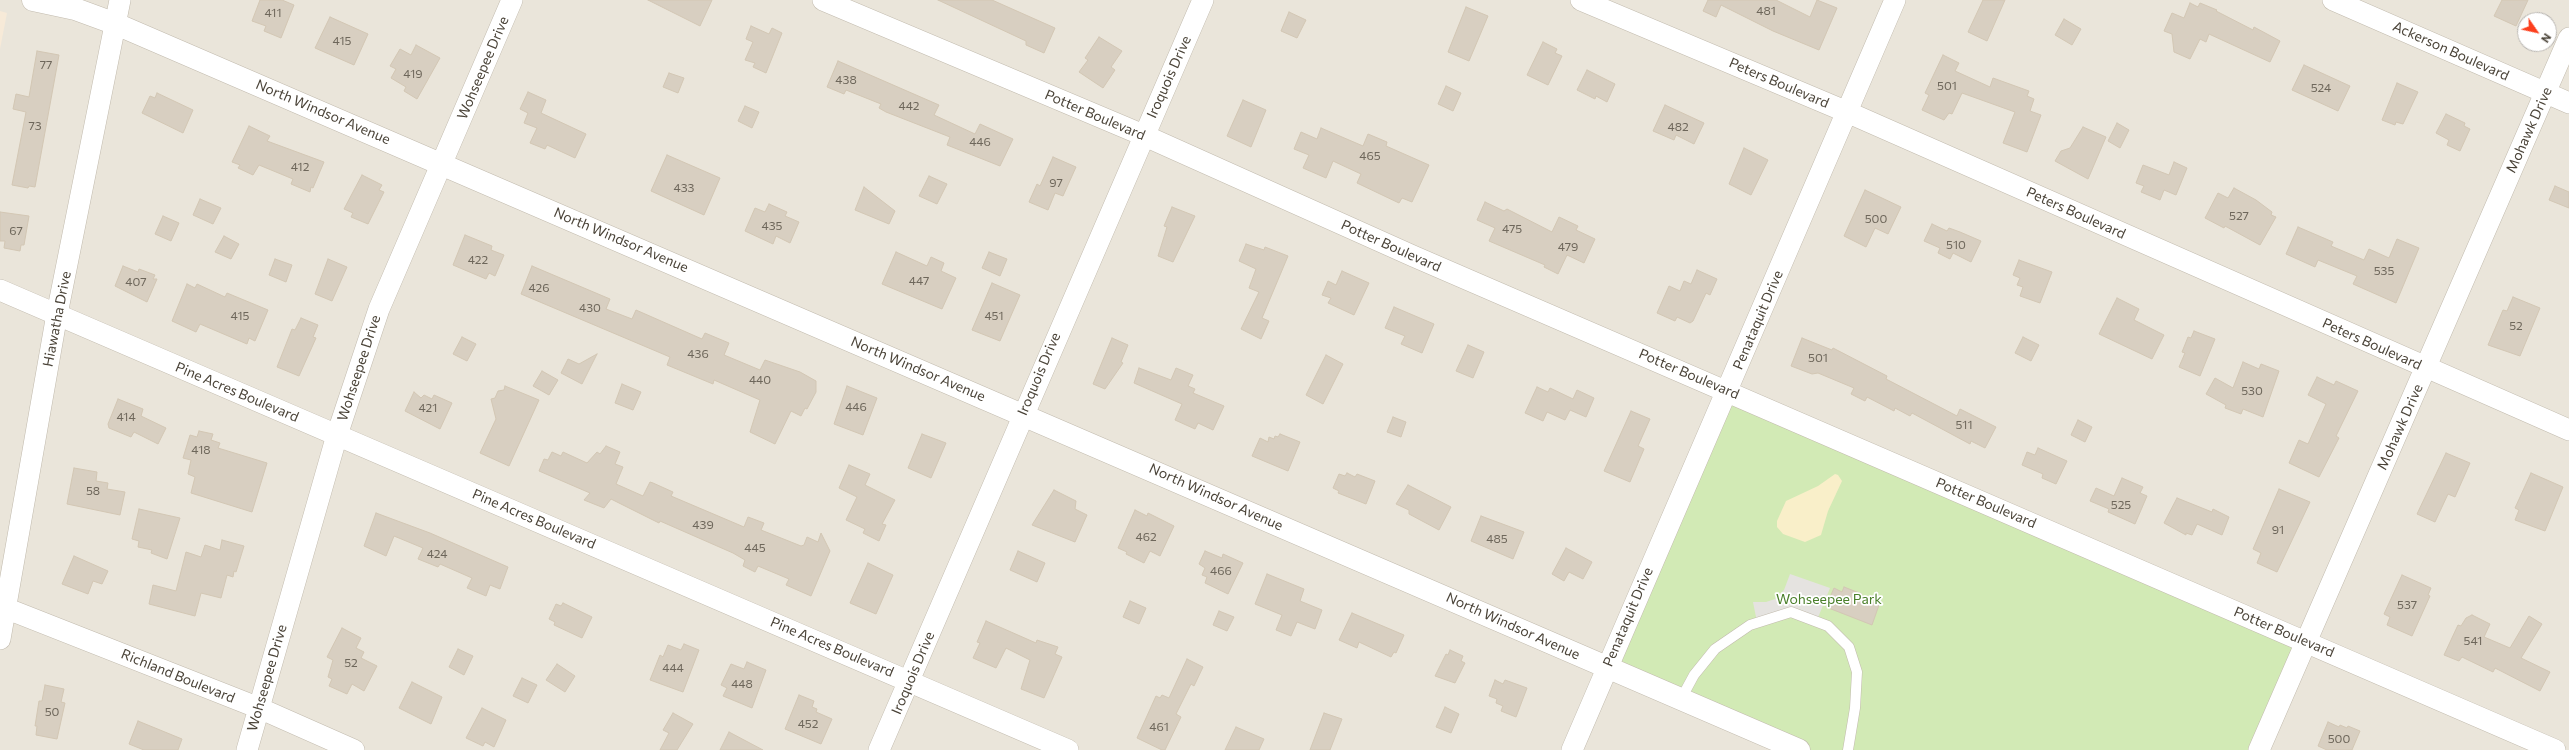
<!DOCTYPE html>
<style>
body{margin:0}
#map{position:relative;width:2569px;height:750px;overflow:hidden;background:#f6f3ec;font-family:Commissioner,sans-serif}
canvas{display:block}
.north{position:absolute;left:2517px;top:12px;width:40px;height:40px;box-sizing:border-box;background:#fff;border:1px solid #b7b4b0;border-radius:50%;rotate:124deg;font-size:11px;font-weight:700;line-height:16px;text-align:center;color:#4b4439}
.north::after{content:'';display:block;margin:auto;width:14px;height:18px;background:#fc3f1d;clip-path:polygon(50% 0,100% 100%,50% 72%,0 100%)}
</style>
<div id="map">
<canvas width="2569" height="750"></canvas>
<div class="north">N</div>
</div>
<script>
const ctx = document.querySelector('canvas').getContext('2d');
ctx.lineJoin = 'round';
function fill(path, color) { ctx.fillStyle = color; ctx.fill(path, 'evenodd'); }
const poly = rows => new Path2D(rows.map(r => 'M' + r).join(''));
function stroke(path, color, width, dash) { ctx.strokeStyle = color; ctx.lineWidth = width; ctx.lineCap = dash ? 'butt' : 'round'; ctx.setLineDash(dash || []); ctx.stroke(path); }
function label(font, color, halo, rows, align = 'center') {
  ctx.font = font + ' Commissioner,sans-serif'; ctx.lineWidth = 3.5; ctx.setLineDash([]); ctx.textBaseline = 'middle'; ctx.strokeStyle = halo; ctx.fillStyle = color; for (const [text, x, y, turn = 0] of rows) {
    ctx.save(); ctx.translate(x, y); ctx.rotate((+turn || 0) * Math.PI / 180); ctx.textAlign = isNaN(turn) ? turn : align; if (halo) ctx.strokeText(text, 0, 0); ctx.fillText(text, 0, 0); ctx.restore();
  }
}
fill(poly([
 [0,0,2569,0,2569,750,0,750],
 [2525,20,2549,20,2549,44,2525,44]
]), '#eae5da');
fill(poly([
 [0,11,7,13,0,49]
]), '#f7ead8');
fill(poly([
 [1728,391,2306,641,2259,750,1798,750,1607,667]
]), '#d2eab5');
fill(poly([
 [1835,474,1838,475,1842,481,1828,511,1821,535,1805,542,1783,534,1777,527,1777,521,1786,501,1818,486]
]), '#f9efc9');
fill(poly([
 [1790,574,1830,588,1815,625,1790,615,1758,627,1753,602,1766,602,1775,599,1784,590]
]), '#e5e3e0');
const building = poly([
 [260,0,282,0,294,5,281,38,264,31,266,26,252,21,260,0],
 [648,0,712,0,700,26,648,0],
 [938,0,992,0,1055,28,1044,53,1026,45,1026,41,938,0],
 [1708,0,1776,0,1810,17,1817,0,1837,8,1819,50,1773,31,1721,5,1716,17,1703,11,1708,0],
 [1983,0,2005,0,1987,41,1968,32,1983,0],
 [2502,0,2528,0,2516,26,2494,16,2502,0],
 [2190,3,2198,7,2200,3,2217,10,2216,11,2253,30,2254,27,2280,41,2270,62,2209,34,2206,42,2200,39,2190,59,2174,52,2172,34,2164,31,2172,13,2184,18,2190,3],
 [1466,7,1488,16,1469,61,1448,52,1466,7],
 [1289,12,1306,20,1297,38,1281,31,1289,12],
 [330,17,368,34,354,65,315,48,330,17],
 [2064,19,2081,29,2072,45,2055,35,2064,19],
 [751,26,769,34,772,28,782,33,766,73,753,67,755,63,745,60,753,42,746,39,751,26],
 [1099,37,1122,51,1111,67,1115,70,1103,88,1079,72,1088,60,1085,58,1099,37],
 [1543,42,1557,49,1555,53,1562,56,1548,85,1527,75,1543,42],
 [416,45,440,58,417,99,404,91,406,87,391,78,396,69,390,66,400,49,411,55,416,45],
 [37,51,59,55,35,187,29,186,28,188,12,185,26,112,13,109,16,94,29,97,37,51],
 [1943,55,1959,63,1955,71,1990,87,1993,78,2029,91,2027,96,2034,99,2030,111,2041,115,2027,152,2003,143,2015,112,1962,93,1952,114,1949,113,1944,120,1922,110,1929,95,1925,93,1943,55],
 [838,61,939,105,934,115,975,134,980,124,1013,139,1000,166,947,145,950,137,886,112,879,108,881,104,846,90,844,94,827,87,838,61],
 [2304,65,2350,86,2338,111,2292,90,2304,65],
 [1587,70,1615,84,1607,102,1596,96,1595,99,1577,90,1587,70],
 [669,73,684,78,678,93,663,87,669,73],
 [2397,83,2418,92,2403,124,2396,122,2395,125,2382,120,2397,83],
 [1446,86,1461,93,1453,111,1438,104,1446,86],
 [528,92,546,100,541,113,586,134,575,158,547,145,545,149,530,143,537,128,524,123,528,113,520,109,528,92],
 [157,93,193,110,183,133,142,113,150,96,155,98,157,93],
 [1243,100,1266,110,1251,147,1227,136,1243,100],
 [1665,105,1704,123,1694,144,1676,135,1674,140,1653,131,1665,105],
 [745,106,759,112,752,128,738,121,745,106],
 [2446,114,2465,123,2464,126,2470,129,2460,151,2447,145,2449,140,2436,133,2446,114],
 [2117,123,2129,130,2120,148,2108,141,2117,123],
 [249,126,270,136,267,141,324,162,313,188,311,187,310,192,291,184,293,179,259,165,253,175,238,168,240,165,232,162,249,126],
 [2083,127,2106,137,2088,179,2055,161,2061,151,2070,148,2083,127],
 [1321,128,1363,146,1368,134,1387,142,1386,146,1429,165,1412,202,1402,198,1399,203,1357,183,1361,174,1333,161,1326,178,1303,168,1309,155,1294,149,1301,132,1317,139,1321,128],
 [1744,148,1768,160,1751,195,1729,184,1744,148],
 [667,155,720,178,704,215,651,191,667,155],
 [1053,157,1076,167,1063,196,1055,193,1048,210,1029,202,1037,184,1040,186,1053,157],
 [2174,162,2187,168,2176,195,2164,190,2160,200,2141,192,2144,186,2136,183,2143,165,2169,175,2174,162],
 [362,175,382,185,379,190,384,192,368,224,351,217,353,213,344,209,362,175],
 [929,176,947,184,937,204,919,196,929,176],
 [2555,186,2569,192,2569,208,2549,200,2555,186],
 [864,187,895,211,889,224,855,210,864,187],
 [2234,188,2256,200,2272,212,2271,215,2276,217,2260,245,2225,226,2224,228,2205,218,2218,193,2228,198,2234,188],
 [1865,190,1901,207,1888,234,1875,228,1866,247,1844,236,1865,190],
 [200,199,221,208,213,224,193,215,200,199],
 [1485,202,1504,211,1507,209,1552,232,1559,217,1578,226,1576,230,1595,239,1584,263,1567,255,1558,274,1544,267,1545,265,1489,241,1495,228,1477,220,1485,202],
 [769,204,787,212,785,216,799,222,790,243,776,236,773,244,745,231,755,208,765,212,769,204],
 [1172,207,1195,216,1173,262,1158,256,1167,227,1164,226,1172,207],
 [0,212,29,216,24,245,21,245,20,251,4,248,5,241,0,241,0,212],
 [163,216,179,223,171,241,155,234,163,216],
 [1932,224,1947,231,1949,228,1960,232,1981,241,1971,262,1953,253,1950,259,1938,253,1940,248,1924,241,1932,224],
 [2298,227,2333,242,2331,246,2364,260,2369,249,2389,258,2397,239,2419,248,2396,303,2353,284,2357,276,2318,260,2315,267,2286,254,2298,227],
 [465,235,492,246,491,250,504,255,495,276,489,273,486,279,453,265,465,235],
 [224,236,239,244,231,259,215,252,224,236],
 [1246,244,1264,250,1265,247,1288,256,1262,318,1269,321,1261,339,1241,329,1259,292,1249,288,1256,269,1239,261,1246,244],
 [896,252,927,266,931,257,944,263,941,271,956,278,942,309,882,284,896,252],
 [989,252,1007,259,1000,276,982,268,989,252],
 [275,259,292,265,286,282,269,275,275,259],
 [328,259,347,267,332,301,315,294,328,259],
 [2019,260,2052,272,2040,303,2020,296,2023,287,2017,285,2020,278,2013,275,2019,260],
 [123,266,138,272,139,269,155,275,153,279,157,279,147,302,115,286,123,266],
 [532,266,610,299,606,309,632,319,636,310,702,339,705,333,729,343,724,355,760,370,765,360,800,372,816,381,816,392,807,409,805,408,801,416,791,411,775,444,750,432,760,400,714,380,713,384,667,365,670,357,521,294,532,266],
 [1697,270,1717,279,1710,295,1706,293,1693,321,1690,323,1677,317,1675,321,1657,313,1669,286,1680,291,1684,281,1691,284,1697,270],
 [1342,271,1369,283,1354,315,1328,303,1331,298,1322,295,1328,281,1336,285,1342,271],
 [992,283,1020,295,1000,341,972,330,992,283],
 [187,284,195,288,197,284,225,297,227,293,268,310,255,341,249,338,247,344,200,324,196,332,172,321,187,284],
 [2513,297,2540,308,2520,356,2488,345,2503,310,2507,311,2513,297],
 [2117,298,2139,309,2134,320,2164,335,2152,359,2099,334,2117,298],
 [1394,307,1434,324,1422,353,1401,344,1405,336,1385,328,1394,307],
 [301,318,318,325,313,337,316,338,299,376,277,367,292,329,295,330,301,318],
 [2194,331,2215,339,2200,376,2179,367,2185,353,2182,352,2188,337,2191,338,2194,331],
 [462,337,476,344,467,361,453,354,462,337],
 [2023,337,2039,345,2031,361,2015,353,2023,337],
 [1112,338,1128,345,1121,362,1123,363,1105,389,1093,384,1112,338],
 [1802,338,1832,350,1833,348,1887,376,1886,379,1957,416,1960,409,1996,427,1985,448,1971,441,1970,444,1912,413,1910,416,1895,408,1894,411,1867,397,1865,401,1851,394,1854,388,1818,373,1812,374,1791,366,1802,338],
 [1468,345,1484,352,1473,378,1456,371,1468,345],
 [597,354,582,384,561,373,568,359,579,364,597,354],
 [1326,355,1343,364,1323,404,1306,395,1326,355],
 [2243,362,2259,369,2261,364,2279,371,2263,417,2243,409,2241,414,2225,408,2226,405,2206,394,2215,378,2233,388,2243,362],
 [1139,368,1171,380,1176,368,1193,375,1188,386,1195,389,1193,393,1224,406,1213,430,1198,423,1195,429,1175,420,1182,404,1134,383,1139,368],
 [542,371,558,380,549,395,533,386,542,371],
 [2317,377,2334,385,2336,381,2358,391,2336,436,2339,438,2319,477,2289,463,2299,440,2308,444,2326,404,2308,395,2317,377],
 [622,384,641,392,633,410,615,403,622,384],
 [505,386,539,400,509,466,480,453,496,419,491,399,495,398,498,391,504,390,505,386],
 [847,386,877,398,863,435,834,424,847,386],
 [1537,387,1548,392,1550,388,1573,399,1577,390,1594,398,1586,417,1570,410,1565,420,1547,412,1543,421,1525,413,1537,387],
 [414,392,421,398,424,395,432,399,434,395,452,403,440,429,405,411,414,392],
 [118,399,143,409,141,416,166,428,158,444,134,432,131,437,109,428,108,424,118,399],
 [1631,411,1650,419,1638,446,1644,449,1630,482,1604,471,1631,411],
 [1393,417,1406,422,1401,437,1387,432,1393,417],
 [2078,420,2092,427,2085,442,2071,435,2078,420],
 [199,431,213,434,211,440,220,443,218,448,267,463,252,512,191,493,195,477,188,474,191,460,183,458,190,435,197,437,199,431],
 [922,434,946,443,931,478,908,468,922,434],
 [1280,434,1300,442,1288,471,1252,456,1260,438,1268,442,1269,437,1274,439,1275,436,1278,437,1280,434],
 [606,446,620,452,615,464,623,467,616,484,643,496,650,482,653,483,673,492,671,496,744,527,748,517,764,523,761,530,801,546,804,545,807,537,818,542,821,533,830,551,811,596,786,585,789,579,758,566,755,572,743,566,745,560,733,553,660,521,659,523,611,499,604,508,584,500,590,493,539,471,544,459,548,460,552,452,561,456,563,452,587,463,597,452,600,454,606,446],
 [2038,448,2067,461,2056,484,2042,478,2043,474,2022,465,2027,452,2035,455,2038,448],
 [2446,453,2470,463,2455,497,2448,494,2435,522,2417,514,2446,453],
 [849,465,870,474,865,485,895,500,882,524,886,525,879,541,863,533,865,529,846,520,857,497,839,488,849,465],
 [74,468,97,472,96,481,108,483,107,489,125,492,120,515,67,504,74,468],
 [1347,473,1355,477,1357,474,1375,481,1366,504,1338,493,1339,491,1333,488,1339,474,1345,476,1347,473],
 [2531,473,2563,487,2545,531,2515,520,2519,510,2515,508,2531,473],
 [2122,478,2143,487,2140,493,2147,496,2135,524,2108,512,2109,509,2090,501,2096,488,2114,496,2122,478],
 [1408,485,1451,507,1439,530,1409,514,1409,510,1396,504,1408,485],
 [2279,489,2310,502,2277,572,2257,563,2261,553,2253,549,2279,489],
 [1054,490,1076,501,1075,509,1087,515,1075,542,1032,525,1054,490],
 [2177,498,2212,512,2213,509,2229,517,2222,535,2197,524,2192,535,2186,533,2186,535,2164,523,2177,498],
 [139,509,180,518,167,559,151,553,152,550,138,547,139,541,132,539,139,509],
 [1135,510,1147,516,1148,513,1174,526,1160,556,1150,551,1144,563,1126,554,1127,552,1118,548,1135,510],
 [376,513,430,533,508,567,500,589,490,585,486,596,467,588,472,578,440,564,438,567,418,559,423,548,394,536,386,556,364,546,376,513],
 [1481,516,1524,532,1513,559,1471,541,1481,516],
 [222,540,244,546,236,572,234,571,233,577,227,575,221,598,201,593,195,616,149,604,153,585,176,591,186,552,201,557,205,545,220,550,222,540],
 [1566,548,1592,562,1583,579,1569,572,1564,581,1552,574,1566,548],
 [1018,551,1045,563,1037,582,1010,570,1018,551],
 [1205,551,1222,558,1223,554,1243,563,1228,594,1205,583,1207,577,1202,575,1205,568,1199,564,1205,551],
 [74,556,108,571,102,584,93,581,88,594,62,584,74,556],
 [868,563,893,575,876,614,850,603,868,563],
 [1267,574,1304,589,1300,601,1322,610,1315,629,1297,622,1291,636,1276,630,1282,615,1255,604,1267,574],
 [2402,575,2431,588,2428,595,2430,596,2412,636,2387,625,2390,617,2384,614,2402,575],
 [1844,587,1862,594,1860,598,1879,605,1872,625,1826,607,1834,588,1842,592,1844,587],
 [1130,601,1146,608,1139,624,1123,617,1130,601],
 [563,603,592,617,582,638,554,625,555,622,549,619,556,604,561,606,563,603],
 [1219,611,1234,617,1227,631,1213,625,1219,611],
 [1352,613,1404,635,1396,653,1394,652,1391,657,1359,642,1357,648,1339,640,1352,613],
 [2472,615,2490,624,2484,637,2510,648,2529,616,2542,624,2521,658,2550,672,2540,691,2495,668,2493,672,2462,657,2459,661,2444,655,2458,625,2461,626,2466,618,2472,615],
 [986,621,1036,643,1037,640,1058,647,1055,654,1062,657,1044,698,1021,689,1030,660,1006,648,996,668,973,658,980,643,977,642,986,621],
 [342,628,361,638,356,648,364,652,361,658,377,666,364,691,352,684,347,694,329,686,332,679,328,677,333,660,327,657,342,628],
 [684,644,699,650,683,692,650,680,660,655,663,657,668,645,681,650,684,644],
 [458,649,473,656,464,675,449,667,458,649],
 [1450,650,1463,656,1461,661,1465,663,1455,683,1435,676,1446,654,1448,655,1450,650],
 [1187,659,1203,667,1194,686,1191,684,1176,714,1181,717,1165,750,1162,750,1137,738,1156,696,1160,698,1162,695,1169,698,1187,659],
 [747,662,766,670,752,708,723,696,727,688,721,685,731,664,744,669,747,662],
 [557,664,575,676,565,692,546,680,557,664],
 [522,678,537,685,528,703,513,696,522,678],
 [1495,680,1503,684,1505,680,1527,688,1516,717,1501,711,1503,706,1496,703,1497,699,1489,696,1495,680],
 [412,682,442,697,431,724,399,708,412,682],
 [45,685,64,689,61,702,65,703,57,739,36,735,37,726,35,726,39,701,42,701,45,685],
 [799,695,814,701,812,707,817,709,816,712,832,719,821,744,785,729,799,695],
 [1445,707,1459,714,1451,733,1436,727,1445,707],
 [482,708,506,720,494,747,485,742,483,746,466,738,482,708],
 [673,713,693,724,677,750,660,750,669,733,663,730,673,713],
 [1324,713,1342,719,1330,750,1310,750,1324,713],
 [138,721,182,739,178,750,144,750,129,744,138,721],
 [2328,722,2339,727,2340,725,2347,728,2348,726,2360,731,2352,750,2327,750,2318,746,2328,722],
 [1236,727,1264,739,1259,750,1225,750,1236,727],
 [729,732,763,750,720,750,729,732]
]);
fill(building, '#d8cfc1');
stroke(building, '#d3c7b4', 1);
const service = poly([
 [1681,699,1694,675,1715,649,1750,625,1791,612,1828,626,1849,647,1857,672,1855,708,1848,750]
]);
const minor = poly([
 [823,0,1143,135,1413,256,2555,750],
 [1581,0,1847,112,2569,430],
 [2333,0,2569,103],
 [0,290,1068,750],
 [0,606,259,708,354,750],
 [0,639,57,314,120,0],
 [247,750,337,435,379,309,512,0],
 [879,750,1203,0],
 [1572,750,1895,0],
 [2259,750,2569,38]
]);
const tertiary = poly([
 [33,0,75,9,116,24,1799,750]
]);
stroke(service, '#c2bbae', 11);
stroke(minor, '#c2bbae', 22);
stroke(tertiary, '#c2bbae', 23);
stroke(service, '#fff', 10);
stroke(minor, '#fff', 21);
stroke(tertiary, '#fff', 22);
label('12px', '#6e675b', null, [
 ["481",1766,11],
 ["411",273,13],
 ["415",342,41],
 ["77",46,65],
 ["419",413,74],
 ["438",846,80],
 ["501",1947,86],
 ["524",2321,88],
 ["442",909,106],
 ["73",35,126],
 ["482",1678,127],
 ["446",980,142],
 ["465",1370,156],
 ["412",300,167],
 ["97",1056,183],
 ["433",684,188],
 ["527",2239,216],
 ["500",1876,219],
 ["435",772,226],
 ["475",1512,229],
 ["67",16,231],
 ["510",1956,245],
 ["479",1568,247],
 ["422",478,260],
 ["535",2384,271],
 ["447",919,281],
 ["407",136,282],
 ["426",539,288],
 ["430",590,308],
 ["415",240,316],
 ["451",994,316],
 ["52",2516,326],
 ["436",698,354],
 ["501",1818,358],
 ["440",760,380],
 ["530",2252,391],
 ["446",856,407],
 ["421",428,408],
 ["414",126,417],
 ["511",1964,425],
 ["418",201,450],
 ["58",93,491],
 ["525",2121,505],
 ["439",703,525],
 ["91",2278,530],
 ["462",1146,537],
 ["485",1497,539],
 ["445",755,548],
 ["424",437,554],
 ["466",1221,571],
 ["537",2407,605],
 ["541",2473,641],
 ["52",351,663],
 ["444",673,668],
 ["448",742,684],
 ["50",52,712],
 ["452",808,724],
 ["461",1159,727],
 ["500",2339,739]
]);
label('14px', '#4b4439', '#fff', [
 ["Ackerson Boulevard",2451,51,24],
 ["Wohseepee Drive",483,68,-67],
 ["Iroquois Drive",1169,77,-66],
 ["Peters Boulevard",1779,83,23],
 ["North Windsor Avenue",323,112,23],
 ["Potter Boulevard",1095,115,23],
 ["Mohawk Drive",2529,130,-66],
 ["Peters Boulevard",2076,213,24],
 ["North Windsor Avenue",621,240,23],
 ["Potter Boulevard",1391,246,24],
 ["Hiawatha Drive",57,319,-79],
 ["Penataquit Drive",1758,320,-67],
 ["Peters Boulevard",2372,344,24],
 ["Wohseepee Drive",359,368,-72],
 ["North Windsor Avenue",918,369,23],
 ["Iroquois Drive",1039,374,-67],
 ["Potter Boulevard",1689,374,23],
 ["Pine Acres Boulevard",237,392,23],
 ["Mohawk Drive",2400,427,-66],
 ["North Windsor Avenue",1216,497,24],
 ["Potter Boulevard",1986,503,23],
 ["Pine Acres Boulevard",534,519,23],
 ["Penataquit Drive",1628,617,-67],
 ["North Windsor Avenue",1513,626,24],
 ["Potter Boulevard",2284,632,23],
 ["Pine Acres Boulevard",832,647,23],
 ["Iroquois Drive",913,673,-67],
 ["Richland Boulevard",178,676,22],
 ["Wohseepee Drive",267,678,-74]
]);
label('14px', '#4a7f2a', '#fff', [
 ["Wohseepee Park",1829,599]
]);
</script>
